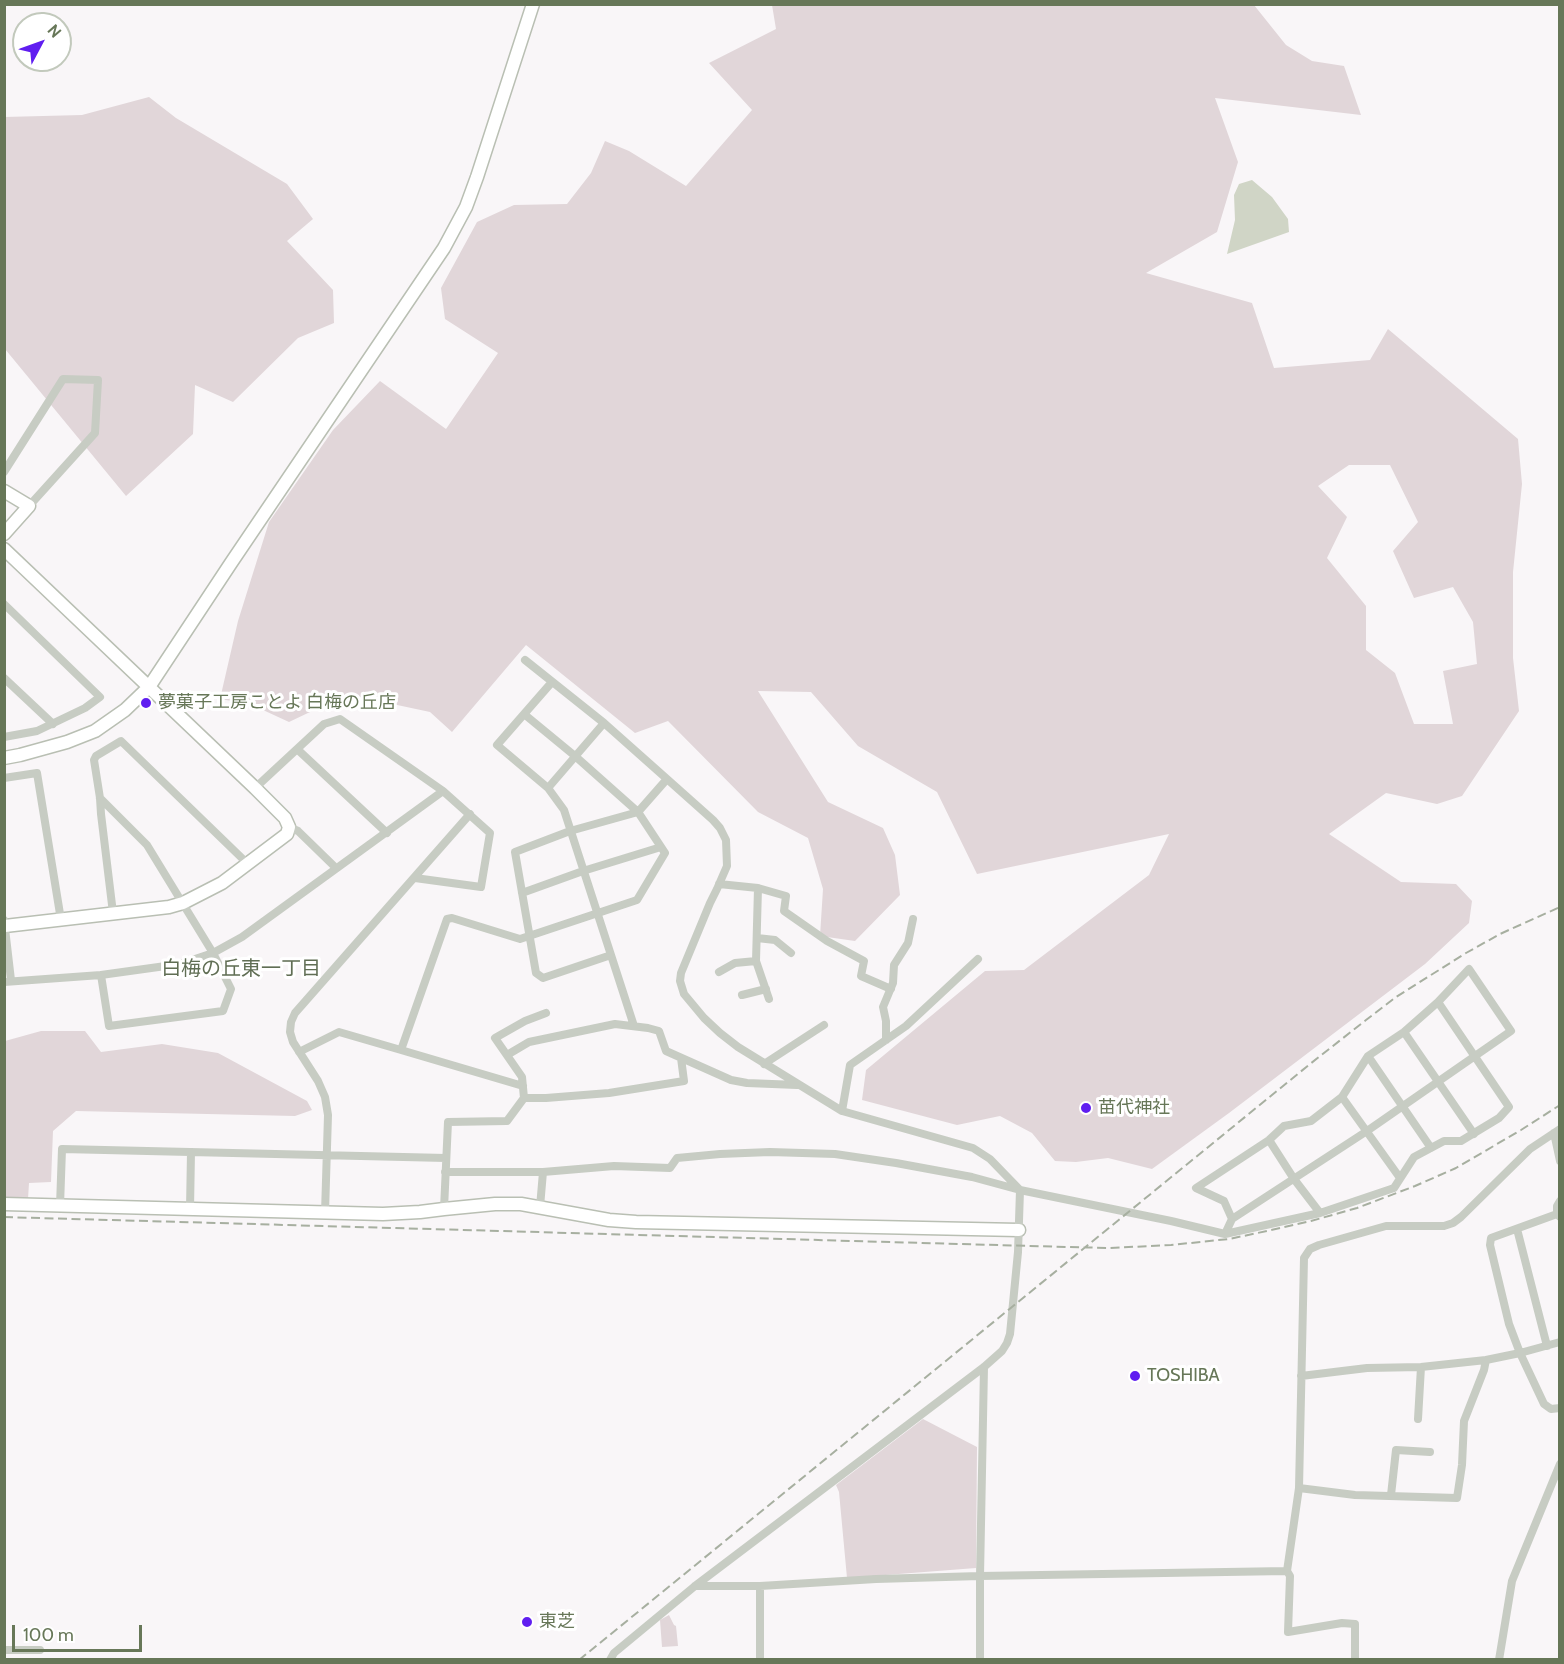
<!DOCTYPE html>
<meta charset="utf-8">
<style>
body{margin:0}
#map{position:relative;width:1564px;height:1664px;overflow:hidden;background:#f9f6f8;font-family:Cabin,sans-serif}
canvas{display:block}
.frame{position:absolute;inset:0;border:6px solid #677758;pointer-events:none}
.north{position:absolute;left:12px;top:12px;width:60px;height:60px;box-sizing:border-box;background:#fff;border:2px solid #c2c9bc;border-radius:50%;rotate:49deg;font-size:16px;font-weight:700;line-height:24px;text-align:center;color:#677758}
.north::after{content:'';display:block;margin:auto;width:21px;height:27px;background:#601ef0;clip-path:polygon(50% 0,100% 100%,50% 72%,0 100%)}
.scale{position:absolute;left:12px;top:1625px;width:130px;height:27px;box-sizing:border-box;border:3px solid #677758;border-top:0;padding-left:8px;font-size:18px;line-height:21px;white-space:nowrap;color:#677758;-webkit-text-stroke:4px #fff;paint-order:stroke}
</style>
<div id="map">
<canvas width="1564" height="1664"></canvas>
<div class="frame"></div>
<div class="north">N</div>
<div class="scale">100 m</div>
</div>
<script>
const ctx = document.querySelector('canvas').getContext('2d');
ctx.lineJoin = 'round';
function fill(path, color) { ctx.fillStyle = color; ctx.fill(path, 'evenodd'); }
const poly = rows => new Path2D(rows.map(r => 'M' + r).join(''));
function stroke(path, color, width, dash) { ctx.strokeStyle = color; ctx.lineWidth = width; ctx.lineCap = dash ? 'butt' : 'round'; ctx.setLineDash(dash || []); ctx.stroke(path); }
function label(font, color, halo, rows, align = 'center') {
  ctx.font = font + ' Cabin,"Noto Sans JP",sans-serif'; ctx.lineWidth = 6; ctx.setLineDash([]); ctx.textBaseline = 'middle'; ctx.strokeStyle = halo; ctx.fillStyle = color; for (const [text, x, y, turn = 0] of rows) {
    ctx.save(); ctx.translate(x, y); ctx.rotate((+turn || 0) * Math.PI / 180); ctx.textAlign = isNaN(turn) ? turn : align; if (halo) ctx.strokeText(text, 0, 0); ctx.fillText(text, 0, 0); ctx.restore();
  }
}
fill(poly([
 [772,5,1254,5,1286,45,1312,61,1344,66,1361,115,1215,98,1238,162,1217,232,1146,273,1252,303,1274,368,1370,360,1388,329,1518,439,1522,484,1513,572,1513,658,1519,711,1462,796,1437,804,1386,793,1329,834,1401,882,1456,884,1472,901,1469,923,1425,964,1229,1113,1152,1169,1108,1158,1076,1162,1055,1161,1032,1133,1000,1116,957,1125,862,1100,866,1070,985,971,1024,970,1149,875,1169,834,977,874,937,792,858,746,811,692,758,691,828,802,883,828,895,855,900,895,855,941,820,936,823,889,808,838,758,812,668,721,635,733,526,645,452,732,430,712,355,696,329,703,289,722,250,704,220,699,238,621,269,522,333,430,380,381,446,429,498,353,445,319,441,288,477,222,514,205,567,204,591,173,605,141,629,151,686,186,752,110,709,63,776,29],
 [1349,465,1390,465,1418,522,1393,551,1414,598,1453,587,1473,622,1477,664,1443,671,1453,724,1414,724,1395,673,1366,650,1366,606,1327,558,1347,517,1318,486],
 [149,97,176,118,287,184,313,219,287,241,333,290,334,323,298,338,233,402,195,385,193,434,126,496,5,349,4,117,82,115],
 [41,1031,85,1031,101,1052,162,1044,218,1053,307,1101,312,1110,295,1116,76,1111,53,1131,51,1182,29,1183,28,1199,5,1199,5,1041],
 [923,1419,977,1447,976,1568,847,1578,839,1492,836,1485],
 [669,1615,674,1625,676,1626,678,1646,662,1647,660,1620]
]), '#e1d6d9');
fill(poly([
 [1252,180,1272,197,1288,219,1289,232,1227,254,1235,220,1234,195,1239,184]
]), '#d0d5c6');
const secondary = poly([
 [4,491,29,506,4,534],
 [4,549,255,788,285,818,289,827,287,834,222,883,183,903,169,907,5,926],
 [4,758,20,755,67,742,95,731,125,710,149,687,231,563,444,248,466,207,477,177,533,4],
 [4,1204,383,1214,420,1212,444,1209,495,1204,521,1204,609,1220,636,1222,1019,1230]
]);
stroke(secondary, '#b9bfb3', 15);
stroke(poly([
 [4,472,63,379,98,380,95,433,29,506],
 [4,604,100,697,85,708,37,731,4,737],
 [525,660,604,723,667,779,713,820,720,828,726,840,727,866,717,889,710,903,681,973,680,981,684,994,704,1018,720,1033,738,1047,842,1111,973,1148,990,1159,1020,1190,1018,1252,1010,1334,1007,1343,1002,1351,984,1367,695,1586,614,1653,610,1660],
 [4,678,53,724],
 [552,682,497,745,548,788,564,810,634,1026],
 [297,749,387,833],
 [4,778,37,773,61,920],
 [255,788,324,724,340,719,443,791,490,833,481,887,415,878],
 [548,788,604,723],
 [100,798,147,845,213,953,231,989,223,1011,109,1026,101,975],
 [289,827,298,831,336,868],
 [719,884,758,888,786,896,784,911,827,941,864,961,861,976,891,989],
 [758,888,756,961,769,999],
 [522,893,583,871,661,847],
 [113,913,101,814,100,798,94,760,96,756,121,741,248,864],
 [4,920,11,980],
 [757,938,775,940,791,953],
 [611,955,543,978,536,973,515,852,570,831,638,812,667,779],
 [719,972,735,963,756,961],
 [4,982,101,975,180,964,213,953,242,937,443,791],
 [742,995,766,989],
 [1404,1032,1474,1134],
 [886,1040,886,1021,883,1007,893,983,894,965,908,943,913,919],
 [299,1052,339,1032,401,1050],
 [507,1055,529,1042,615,1024,648,1028,659,1031,666,1051,731,1080,747,1083,797,1085],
 [1368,1056,1431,1148],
 [764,1064,824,1025],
 [523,1086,401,1050,447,919,452,918,520,939,637,900,665,853,638,812,575,756,524,714],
 [1342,1097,1400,1178],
 [524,1098,546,1098,609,1093,684,1081,681,1058],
 [842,1111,850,1065,906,1026,978,959],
 [1554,1133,1560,1161],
 [1269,1140,1294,1179,1320,1213],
 [445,1172,543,1172,614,1166,670,1168,677,1158,720,1154,770,1152,835,1154,896,1163,972,1177,1020,1190,1171,1221,1225,1234,1232,1219,1367,1131,1511,1031,1469,969,1438,1002,1404,1032,1368,1056,1342,1097,1311,1121,1284,1126,1269,1140,1196,1188,1224,1201,1232,1219],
 [1560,1201,1557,1206,1557,1214,1560,1217],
 [60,1206,62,1149,446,1158],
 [540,1207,543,1172],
 [190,1209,191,1152],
 [444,1209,448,1122,507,1121,524,1098,522,1077,495,1038,525,1021,546,1013],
 [325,1213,328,1115,325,1097,318,1081,293,1042,290,1032,291,1022,295,1013,470,814],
 [1557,1214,1491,1238,1490,1245,1509,1324,1520,1353,1544,1404,1551,1409,1560,1408],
 [1517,1229,1547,1346],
 [1225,1234,1320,1213,1394,1188,1414,1157,1444,1141,1461,1141,1499,1118,1509,1107,1438,1002],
 [1301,1376,1367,1368,1421,1367,1486,1360],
 [1418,1419,1421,1367],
 [1299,1488,1355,1495,1457,1498,1462,1465,1464,1421,1484,1370,1486,1360,1520,1353,1560,1342],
 [1391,1495,1396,1450,1430,1452],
 [1287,1571,1290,1576,1288,1632,1342,1623,1355,1624,1355,1660],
 [695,1586,760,1586],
 [4,1650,40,1650],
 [760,1660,760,1586,876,1579,980,1576,1287,1571,1299,1488,1304,1258,1310,1249,1319,1245,1386,1226,1444,1226,1453,1223,1461,1217,1530,1149,1560,1129],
 [980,1660,980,1576,984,1367],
 [1499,1660,1512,1581,1560,1464]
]), '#c7ccc3', 8);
stroke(secondary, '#fff', 12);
stroke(poly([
 [4,1217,1066,1247,1110,1248,1171,1245,1229,1239,1267,1231,1311,1221,1357,1208,1415,1186,1456,1168,1521,1130,1560,1105],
 [579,1660,1310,1064,1366,1020,1396,997,1466,953,1500,934,1560,907]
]), '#a7afa0', 2, [9, 4.5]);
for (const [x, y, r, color] of [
 [146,703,6,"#601ef0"],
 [1086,1108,6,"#601ef0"],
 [1135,1376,6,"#601ef0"],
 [527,1622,6,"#601ef0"]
]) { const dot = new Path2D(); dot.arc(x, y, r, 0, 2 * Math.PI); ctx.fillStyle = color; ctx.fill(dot); stroke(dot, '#fff', 2); }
label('18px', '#677758', '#fff', [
 ["夢菓子工房ことよ 白梅の丘店",158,703],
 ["苗代神社",1098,1108],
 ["TOSHIBA",1147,1376],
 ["東芝",539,1622]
], 'left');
label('20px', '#606e54', '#fff', [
 ["白梅の丘東一丁目",241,969]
]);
</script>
